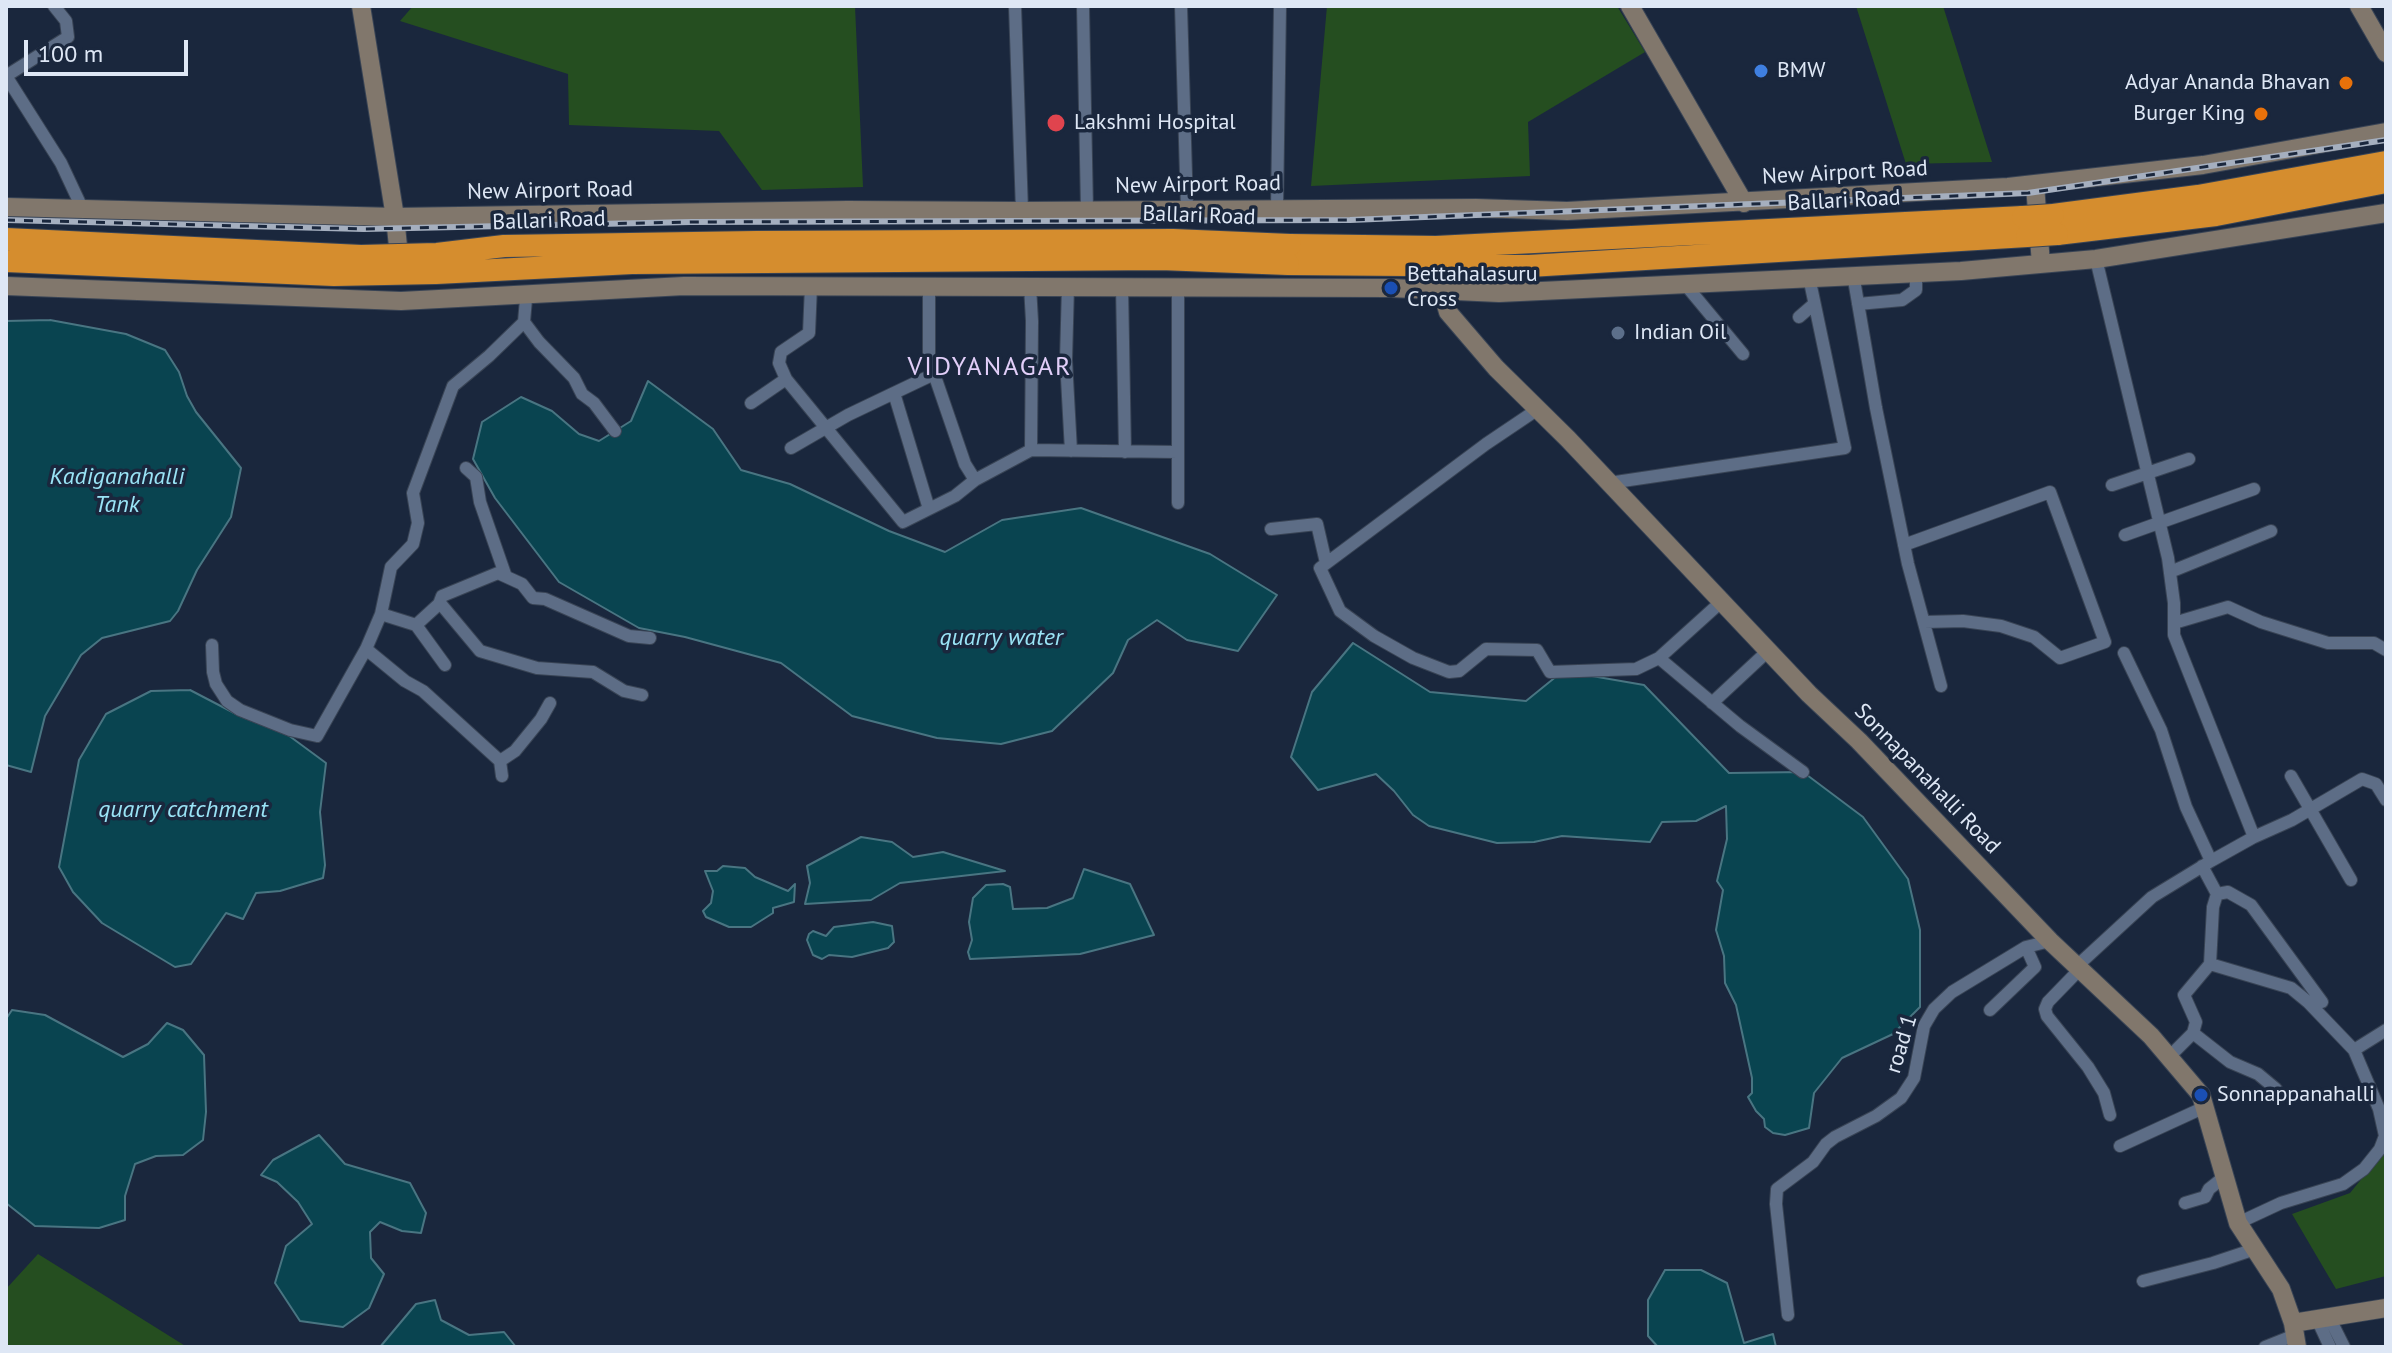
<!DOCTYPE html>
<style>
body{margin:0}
#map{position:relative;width:2392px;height:1353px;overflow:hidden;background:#1a273d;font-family:"PT Sans",sans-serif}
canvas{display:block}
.frame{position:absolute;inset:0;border:8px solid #dee7f5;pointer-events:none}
.scale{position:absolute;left:24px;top:40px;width:164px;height:36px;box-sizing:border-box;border:4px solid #dee7f5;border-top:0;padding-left:10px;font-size:24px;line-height:28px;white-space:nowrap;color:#dee7f5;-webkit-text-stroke:6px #1a273d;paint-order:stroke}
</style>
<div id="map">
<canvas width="2392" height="1353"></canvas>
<div class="frame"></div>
<div class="scale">100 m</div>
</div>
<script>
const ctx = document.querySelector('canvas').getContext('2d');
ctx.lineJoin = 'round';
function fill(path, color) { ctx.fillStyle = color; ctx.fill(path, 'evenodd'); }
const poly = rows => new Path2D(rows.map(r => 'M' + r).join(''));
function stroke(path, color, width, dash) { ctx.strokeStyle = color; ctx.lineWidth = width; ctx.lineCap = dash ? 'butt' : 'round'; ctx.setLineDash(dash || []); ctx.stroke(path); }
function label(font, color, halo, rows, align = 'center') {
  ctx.font = font + ' "PT Sans",sans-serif'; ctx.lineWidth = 7; ctx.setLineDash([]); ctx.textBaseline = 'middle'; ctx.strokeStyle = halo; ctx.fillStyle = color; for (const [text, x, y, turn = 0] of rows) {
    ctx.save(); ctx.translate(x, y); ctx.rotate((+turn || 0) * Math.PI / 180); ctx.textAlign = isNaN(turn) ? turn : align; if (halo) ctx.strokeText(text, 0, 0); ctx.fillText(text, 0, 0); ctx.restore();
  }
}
fill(poly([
 [413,6,855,6,863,187,762,190,719,131,569,125,568,74,400,21],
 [1327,6,1617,6,1645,52,1528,122,1530,176,1311,186],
 [1856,6,1943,6,1992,162,1906,164],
 [2386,1149,2386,1276,2336,1289,2292,1214,2350,1193],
 [38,1254,91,1287,187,1347,6,1347,6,1289]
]), '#254e20');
const water = poly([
 [50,320,126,334,165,350,179,372,187,396,196,412,241,468,231,517,197,570,178,611,170,621,102,638,81,655,45,716,31,772,6,765,6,321,50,320],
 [648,381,713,429,741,470,790,484,889,531,945,552,1002,520,1081,508,1210,554,1277,595,1238,651,1187,640,1157,620,1128,640,1113,673,1052,731,1001,744,937,738,852,716,781,663,685,637,639,628,559,582,495,498,473,459,482,422,521,397,552,411,579,434,599,441,631,421,648,381],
 [1353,643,1430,692,1526,701,1563,671,1644,685,1729,773,1803,772,1863,817,1908,879,1920,930,1920,1007,1893,1034,1842,1058,1814,1093,1809,1128,1785,1135,1773,1133,1765,1127,1764,1119,1756,1111,1748,1097,1752,1093,1752,1078,1736,1005,1725,983,1724,956,1716,930,1723,890,1717,881,1727,839,1726,806,1696,821,1662,822,1650,842,1562,836,1534,842,1497,843,1429,826,1413,815,1394,791,1376,774,1318,790,1291,757,1312,692,1353,643],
 [190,690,238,715,288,735,326,763,320,812,325,865,323,878,280,891,256,893,243,919,226,913,191,964,175,967,102,923,73,892,59,867,79,760,106,714,151,691,190,690],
 [861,837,892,842,913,857,943,852,1005,871,900,883,871,900,805,904,810,883,807,866,861,837],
 [723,866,745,868,755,877,788,891,795,884,794,902,773,908,773,913,751,927,729,927,706,917,703,911,711,903,713,891,705,871,717,871,723,866],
 [1084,869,1130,884,1154,935,1080,954,970,959,968,952,972,940,969,922,973,898,986,885,1003,884,1010,887,1013,909,1047,908,1073,898,1084,869],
 [873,922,892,926,894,942,888,948,852,957,829,955,822,959,813,955,807,940,809,934,813,931,826,936,834,927,873,922],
 [12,1010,45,1015,123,1057,148,1044,167,1023,183,1030,204,1055,206,1112,203,1140,183,1155,156,1156,135,1164,125,1196,125,1220,99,1228,35,1226,6,1203,6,1019,12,1010],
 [319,1135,345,1164,410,1183,426,1213,421,1233,402,1231,380,1222,370,1232,371,1258,384,1274,369,1308,343,1327,300,1321,275,1283,286,1246,312,1224,298,1202,277,1182,261,1175,273,1160,319,1135],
 [1665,1270,1701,1270,1727,1283,1744,1343,1773,1334,1776,1347,1658,1347,1648,1336,1648,1300,1665,1270],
 [435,1300,441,1320,469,1335,504,1332,516,1347,380,1347,416,1304,435,1300]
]);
fill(water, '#094450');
stroke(water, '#497582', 2);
const street = poly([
 [1015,6,1022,211],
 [1083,6,1087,210],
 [1181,6,1187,209],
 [6,76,61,163,83,210],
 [6,76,68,37,66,21,54,6],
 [1277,208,1280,6],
 [2096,259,2168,558,2174,603,2174,635,2254,837,2211,861],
 [1853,274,1876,408,1908,564,1941,686],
 [1684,283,1743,354],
 [811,286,809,333,781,352,779,363,786,379,903,522,955,496,975,480],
 [929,286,929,359,965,464,975,480,1031,450,1178,452,1178,287],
 [1030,286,1032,321,1031,450],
 [1068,286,1066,360,1071,451],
 [1122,286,1125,452],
 [1858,304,1902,300,1916,290,1916,272],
 [1799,317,1814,304],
 [524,322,539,342,574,378,582,394,594,403,615,431],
 [751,403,786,379],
 [1538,409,1486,444,1320,568,1340,611,1374,636,1413,658,1449,672,1459,671,1486,649,1537,650,1550,672,1636,669,1659,658],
 [791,448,848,415,894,393],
 [466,468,476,477,480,502,505,574],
 [1609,483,1845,448,1809,277],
 [2112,485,2189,459],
 [1178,503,1178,452],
 [929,509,894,393,934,374],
 [1271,529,1317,524,1326,563],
 [2125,535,2254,489],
 [1904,545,2050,492,2105,642,2060,658,2034,637,2001,626,1963,621,1924,622],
 [2170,572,2271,531],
 [1721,602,1659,658,1740,726,1803,772],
 [440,603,480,651,537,668,593,672,624,691,642,695],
 [381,614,416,625,439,604,442,596,498,573,522,584,533,598,545,599,629,636,650,638],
 [2174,623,2228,607,2261,622,2328,643,2374,643,2386,650],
 [416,625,445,665],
 [212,645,213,672,216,684,227,701,240,710,290,730,317,736,366,649,381,614,391,567,413,544,418,523,413,493,453,386,489,356,524,322,526,299],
 [366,649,405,681,423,691,500,761,502,776],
 [1712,703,1769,650],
 [500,761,515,751,541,719,550,703],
 [2291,776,2351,880],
 [2254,837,2292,820,2362,779,2376,784,2386,800],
 [2202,866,2217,894,2213,907,2210,964,2291,988,2308,1002,2354,1050,2379,1109,2385,1136,2380,1149,2364,1169,2343,1184,2281,1203,2238,1223],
 [2217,894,2228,892,2251,905,2322,1002],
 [2077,966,2152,897,2211,861,2186,807,2161,730,2124,653],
 [2080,969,2048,1002,2045,1009,2047,1016,2088,1067,2104,1093,2110,1115],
 [1990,1010,2035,967,2026,947],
 [2193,1033,2230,1062,2258,1074,2276,1089],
 [2354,1050,2386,1030],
 [2169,1057,2193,1033,2196,1022,2184,995,2210,964],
 [2120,1146,2205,1107],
 [2185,1203,2205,1197,2209,1189,2224,1177],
 [2143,1281,2213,1263,2255,1249],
 [1788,1315,1776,1204,1777,1189,1813,1162,1826,1144,1835,1137,1876,1116,1901,1098,1914,1078,1924,1026,1934,1009,1952,992,2026,947,2050,941],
 [2329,1317,2344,1347],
 [2317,1319,2330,1347],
 [2265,1347,2295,1335]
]);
const secondary = poly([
 [361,6,395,217,400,266],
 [1630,6,1744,203],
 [2359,6,2386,53],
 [2035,185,2041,264],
 [6,207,395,217,847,210,1022,211,1476,208,1567,211,2008,187,2203,165,2386,132],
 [6,286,401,301,684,286,1391,288,1499,293,1961,271,2096,259,2386,213],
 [1442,291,1448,312,1496,368,1568,439,1809,694,1859,741,2050,941,2151,1036,2201,1095,2238,1223,2281,1289,2293,1323,2297,1347],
 [2293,1323,2386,1308]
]);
const highway = poly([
 [2053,215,2198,196,2386,162],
 [2057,234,2216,215,2386,182],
 [1290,245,1436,247,2023,217],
 [1288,264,1529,266,2027,236]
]);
stroke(street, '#394455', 14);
stroke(secondary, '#394455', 20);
stroke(highway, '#394455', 24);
stroke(street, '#5d6d86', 12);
stroke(secondary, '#81776c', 18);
stroke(highway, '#d58d2e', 22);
const rail = poly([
 [6,220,364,229,691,222,1350,220,2028,193,2386,140]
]);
stroke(rail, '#a5afbf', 6);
stroke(rail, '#1a273d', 3, [9]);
const highwayBridge = poly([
 [2023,217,2053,215],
 [2027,236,2057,234],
 [6,239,361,256,437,254,504,246,756,242,1173,240,1290,245],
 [6,261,334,275,436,273,632,263,1161,259,1288,264]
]);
stroke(highwayBridge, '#394455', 24, []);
stroke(highwayBridge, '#d58d2e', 22);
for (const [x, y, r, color] of [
 [1761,71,8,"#3f7fe0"],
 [2346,83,8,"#e8710a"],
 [2261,114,8,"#e8710a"],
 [1056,123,10,"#e0444e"],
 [1391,288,8,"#1a4fb4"],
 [1618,333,8,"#5c6f8a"],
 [2201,1095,8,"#1a4fb4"]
]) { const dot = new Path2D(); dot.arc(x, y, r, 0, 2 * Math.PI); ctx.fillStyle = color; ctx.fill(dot); stroke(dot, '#1a273d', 3); }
label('22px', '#dee7f5', '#1a273d', [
 ["BMW",1777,71],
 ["Adyar Ananda Bhavan",2330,83,"right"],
 ["Burger King",2245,114,"right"],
 ["Lakshmi Hospital",1074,123],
 ["Bettahalasuru",1407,275],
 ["Cross",1407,300],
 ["Indian Oil",1634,333],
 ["Sonnappanahalli",2217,1095]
], 'left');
label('22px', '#dee7f5', '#1a273d', [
 ["New Airport Road",1845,173,-3],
 ["New Airport Road",1198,185,-1],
 ["New Airport Road",550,191,-1],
 ["Ballari Road",1844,201,-3],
 ["Ballari Road",1199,216,2],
 ["Ballari Road",549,221,-2],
 ["Sonnapanahalli Road",1927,779,46],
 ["road 1",1902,1044,-73]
]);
label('italic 24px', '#9ae4f6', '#1a273d', [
 ["Kadiganahalli",117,477],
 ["Tank",117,505],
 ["quarry water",1001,638],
 ["quarry catchment",183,810]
]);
ctx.letterSpacing = '2px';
label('26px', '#e2cff9', '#1a273d', [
 ["VIDYANAGAR",990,368]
]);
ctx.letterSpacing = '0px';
</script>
